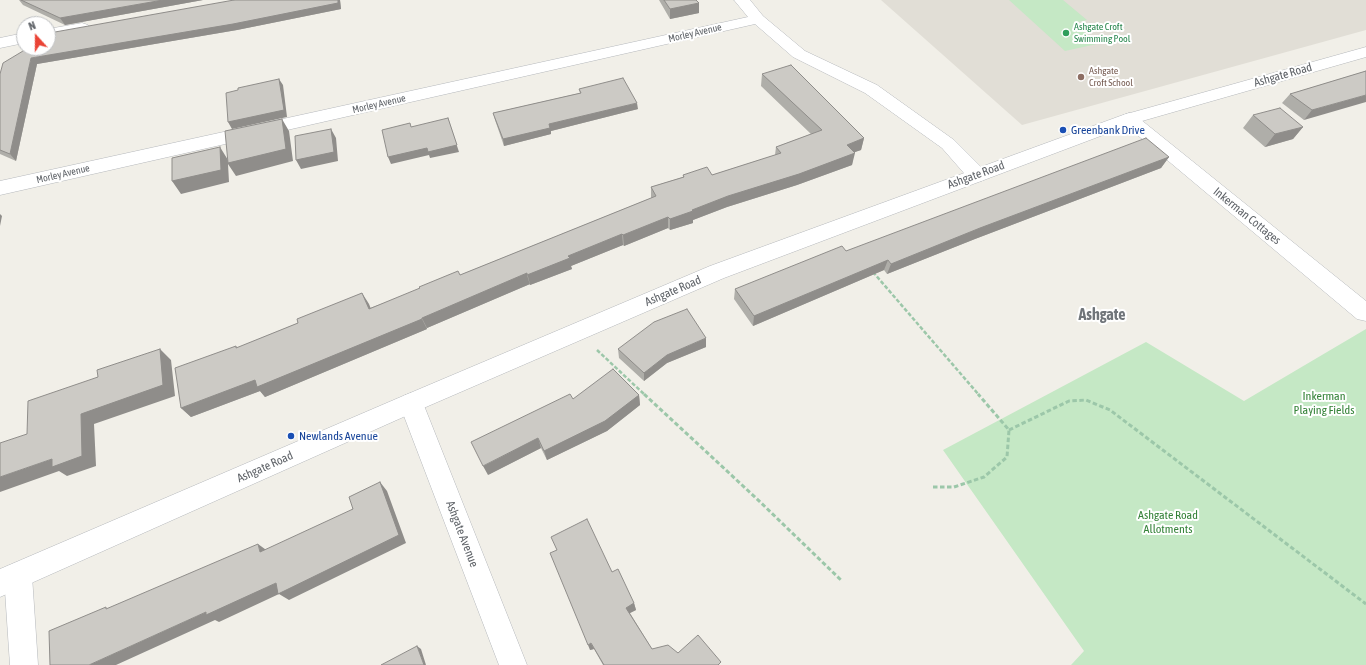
<!DOCTYPE html>
<style>
body{margin:0}
#map{position:relative;width:1366px;height:665px;overflow:hidden;background:#f1efe8;font-family:"Asap Condensed",sans-serif}
canvas{display:block}
.north{position:absolute;left:16px;top:16px;width:40px;height:40px;box-sizing:border-box;background:#fff;border:1px solid #bfc1c3;border-radius:50%;rotate:339deg;font-size:11px;font-weight:700;line-height:16px;text-align:center;color:#5f6368}
.north::after{content:'';display:block;margin:auto;width:14px;height:18px;background:#ea4335;clip-path:polygon(50% 0,100% 100%,50% 72%,0 100%)}
</style>
<div id="map">
<canvas width="1366" height="665"></canvas>
<div class="north">N</div>
</div>
<script>
const ctx = document.querySelector('canvas').getContext('2d');
ctx.lineJoin = 'round';
function fill(path, color) { ctx.fillStyle = color; ctx.fill(path, 'evenodd'); }
const poly = rows => new Path2D(rows.map(r => 'M' + r).join(''));
function stroke(path, color, width, dash) { ctx.strokeStyle = color; ctx.lineWidth = width; ctx.lineCap = dash ? 'butt' : 'round'; ctx.setLineDash(dash || []); ctx.stroke(path); }
function label(font, color, halo, rows, align = 'center') {
  ctx.font = font + ' "Asap Condensed",sans-serif'; ctx.lineWidth = 4; ctx.setLineDash([]); ctx.textBaseline = 'middle'; ctx.strokeStyle = halo; ctx.fillStyle = color; for (const [text, x, y, turn = 0] of rows) {
    ctx.save(); ctx.translate(x, y); ctx.rotate((+turn || 0) * Math.PI / 180); ctx.textAlign = isNaN(turn) ? turn : align; if (halo) ctx.strokeText(text, 0, 0); ctx.fillText(text, 0, 0); ctx.restore();
  }
}
fill(poly([
 [881,0,1366,0,1366,30,1022,125]
]), '#e1ded6');
fill(poly([
 [1009,0,1063,0,1087,20,1074,23,1097,44,1065,51],
 [1366,329,1366,665,1071,665,1084,651,943,450,1146,342,1244,401]
]), '#c5e8c5');
const minor = poly([
 [734,0,750,0,763,16,805,51,877,85,954,140,984,170,986,175,984,180,977,182,970,180,942,148,865,93,793,57,755,24,0,195,0,181,748,17,734,0],
 [82,23,88,25,90,28,88,31,48,39,48,29,82,23],
 [24,33,24,43,0,48,0,38,24,33],
 [1129,113,1135,115,1366,301,1366,321,1357,319,1123,123,1120,119,1123,115,1129,113],
 [411,393,419,396,423,403,527,665,499,665,399,403,403,396,411,393],
 [18,562,28,566,32,576,38,665,10,665,4,576,8,566,18,562]
]);
const tertiary = poly([
 [1366,47,1366,57,1135,123,724,278,419,410,0,597,0,569,403,396,710,266,1123,115,1366,47]
]);
stroke(minor, '#b5b8bc', 1);
stroke(tertiary, '#b5b8bc', 1);
stroke(poly([
 [873,272,979,395],
 [597,350,645,395]
]), '#9cc7a9', 2.5, [4, 2]);
stroke(poly([
 [644,394,756,498,842,581],
 [1009,430,1069,401,1086,400,1110,410,1366,604],
 [933,487,954,487,984,477,1007,457,1009,430,978,394]
]), '#9cc7a9', 3, [4.5, 2.5]);
fill(minor, '#fff');
fill(tertiary, '#fff');
fill(poly([
 [19,0,203,0,65,25,23,5],
 [234,0,340,0,341,9,237,30,37,64,16,161,0,154,0,74],
 [659,0,696,0,699,3,699,13,670,19],
 [1366,71,1304,120,1282,103,1290,94],
 [762,74,864,138,861,150,854,152,852,165,797,185,727,207,693,220,693,223,670,230,668,228,624,246,623,245,571,266,572,269,530,285,530,284,427,328,427,329,265,397,260,391,191,417,181,408,236,346,237,348,298,323,362,293,370,308,460,275,651,198,651,187,683,177,683,175,712,175,775,155,776,147,811,134,761,86],
 [579,89,638,109,551,131,551,134,504,146,495,120,493,113,580,93],
 [1253,115,1303,127,1293,139,1265,147,1243,128],
 [1169,157,1161,168,975,239,887,274,884,270,753,326,734,299,735,289,846,251],
 [706,347,667,363,644,381,619,358,618,349],
 [639,395,640,405,607,431,547,460,541,448,488,475,573,399],
 [612,572,634,603,636,610,630,613,652,649,678,653,720,665,603,665,594,649,590,650]
]), '#afaea9');
fill(poly([
 [163,0,203,0,65,25,60,18],
 [338,0,340,0,341,9,237,30,37,64,16,161,10,154,31,58],
 [699,3,699,13,670,19,670,9],
 [279,79,283,85,287,117,232,129,228,122],
 [1366,95,1366,102,1304,120,1312,110],
 [637,103,638,109,551,131,551,134,504,146,503,139,549,124],
 [448,118,459,152,430,158,429,155,391,164,388,157],
 [282,119,289,131,293,161,236,176,228,164,229,182,181,194,172,181,220,147,228,160],
 [1303,127,1293,139,1265,147,1275,134],
 [331,129,336,138,338,161,301,169,296,160],
 [864,138,861,150,844,156,847,145],
 [855,153,852,165,797,185,727,207,693,220,693,223,670,230,670,219,692,210,728,196],
 [1169,157,1161,168,975,239,887,274,891,264,980,228],
 [0,214,2,216,0,226],
 [668,217,668,228,624,246,623,235],
 [622,234,623,245,571,266,572,269,530,285,527,275,568,256],
 [888,260,884,270,753,326,754,316],
 [527,273,530,284,427,328,422,318],
 [362,293,369,304,375,319,369,309],
 [422,319,427,329,265,397,260,391,191,417,181,408,255,380],
 [706,338,706,347,667,363,644,381,644,373,667,355],
 [160,349,171,360,175,396,94,424,96,466,67,476,59,471,0,492,0,477,52,459,81,414],
 [639,395,640,405,607,431,547,460,544,451],
 [538,438,541,448,488,475,483,466],
 [380,482,387,491,406,543,289,600,279,594,219,622,215,620,116,665,89,665,206,612,276,583],
 [258,544,269,552,260,552],
 [634,603,636,610,628,614,626,608],
 [591,643,594,649,590,650,588,645],
 [417,646,421,649,426,665,424,665]
]), '#8f8d8a');
const building = poly([
 [21,0,163,0,60,18,21,0],
 [234,0,338,0,338,3,233,24,31,58,10,154,0,150,0,74,3,63,28,48,48,48,48,36,55,32,234,0],
 [664,0,696,0,699,3,670,9,664,0],
 [791,65,864,138,847,145,855,153,799,174,728,196,692,210,693,211,670,219,668,217,623,235,622,234,568,256,570,258,527,275,527,273,422,318,422,319,257,387,255,380,181,408,175,368,236,346,236,348,298,323,297,319,362,293,369,309,420,288,419,287,458,271,460,275,656,196,651,187,684,177,683,175,707,167,712,175,781,153,776,147,822,130,762,74,791,65],
 [1366,71,1366,95,1312,110,1290,94,1366,71],
 [623,78,637,103,549,124,550,128,503,139,493,113,581,93,579,89,623,78],
 [279,79,284,110,228,122,226,93,238,90,238,88,279,79],
 [1280,108,1303,127,1275,134,1253,115,1280,108],
 [448,118,457,145,428,152,427,148,388,157,382,130,410,123,411,127,448,118],
 [282,119,286,149,228,163,225,131,282,119],
 [331,129,334,152,296,160,295,136,331,129],
 [1146,138,1169,157,980,228,891,264,888,260,754,316,735,289,842,246,846,251,1146,138],
 [220,147,221,170,172,181,172,158,220,147],
 [687,309,706,338,667,355,644,373,618,349,654,322,687,309],
 [160,349,163,385,81,414,82,456,52,467,52,459,0,477,0,443,27,434,28,401,98,377,97,370,160,349],
 [613,369,639,395,605,421,544,451,538,438,483,466,471,442,570,394,573,399,613,369],
 [380,482,399,535,278,594,276,583,206,615,206,612,89,665,50,665,49,631,106,607,106,609,258,544,260,552,353,509,349,497,380,482],
 [587,519,612,572,618,569,634,603,626,608,652,649,668,645,678,653,698,635,721,662,718,665,604,665,591,643,588,645,550,553,557,550,551,537,587,519],
 [417,646,424,665,381,665,417,646]
]);
fill(building, '#cccac5');
stroke(building, '#8f8d8a', 1);
for (const [x, y, r, color] of [
 [1066,33,4,"#2e9e5b"],
 [1081,77,4,"#8d6e63"],
 [1063,130,4,"#1a4fb4"],
 [291,436,4,"#1a4fb4"]
]) { const dot = new Path2D(); dot.arc(x, y, r, 0, 2 * Math.PI); ctx.fillStyle = color; ctx.fill(dot); stroke(dot, '#fff', 1.5); }
label('10px', '#27864d', '#fff', [
 ["Ashgate Croft",1074,27],
 ["Swimming Pool",1074,39]
], 'left');
label('10px', '#5f6368', '#fff', [
 ["Morley Avenue",695,33,-13],
 ["Morley Avenue",379,104,-13],
 ["Morley Avenue",63,174,-13]
]);
label('10px', '#785e54', '#fff', [
 ["Ashgate",1089,71],
 ["Croft School",1089,83]
], 'left');
label('12px', '#5f6368', '#fff', [
 ["Ashgate Road",1283,75,-16],
 ["Ashgate Road",976,175,-20],
 ["Inkerman Cottages",1247,216,39],
 ["Ashgate Road",673,291,-23],
 ["Ashgate Road",265,467,-24],
 ["Ashgate Avenue",462,534,69]
]);
label('12px', '#164399', '#fff', [
 ["Greenbank Drive",1071,130],
 ["Newlands Avenue",299,436]
], 'left');
label('12px', '#348238', '#fff', [
 ["Inkerman",1324,396],
 ["Playing Fields",1324,410],
 ["Ashgate Road",1168,515],
 ["Allotments",1168,529]
]);
label('bold 16px', '#70757a', '#fff', [
 ["Ashgate",1102,315]
]);
</script>
